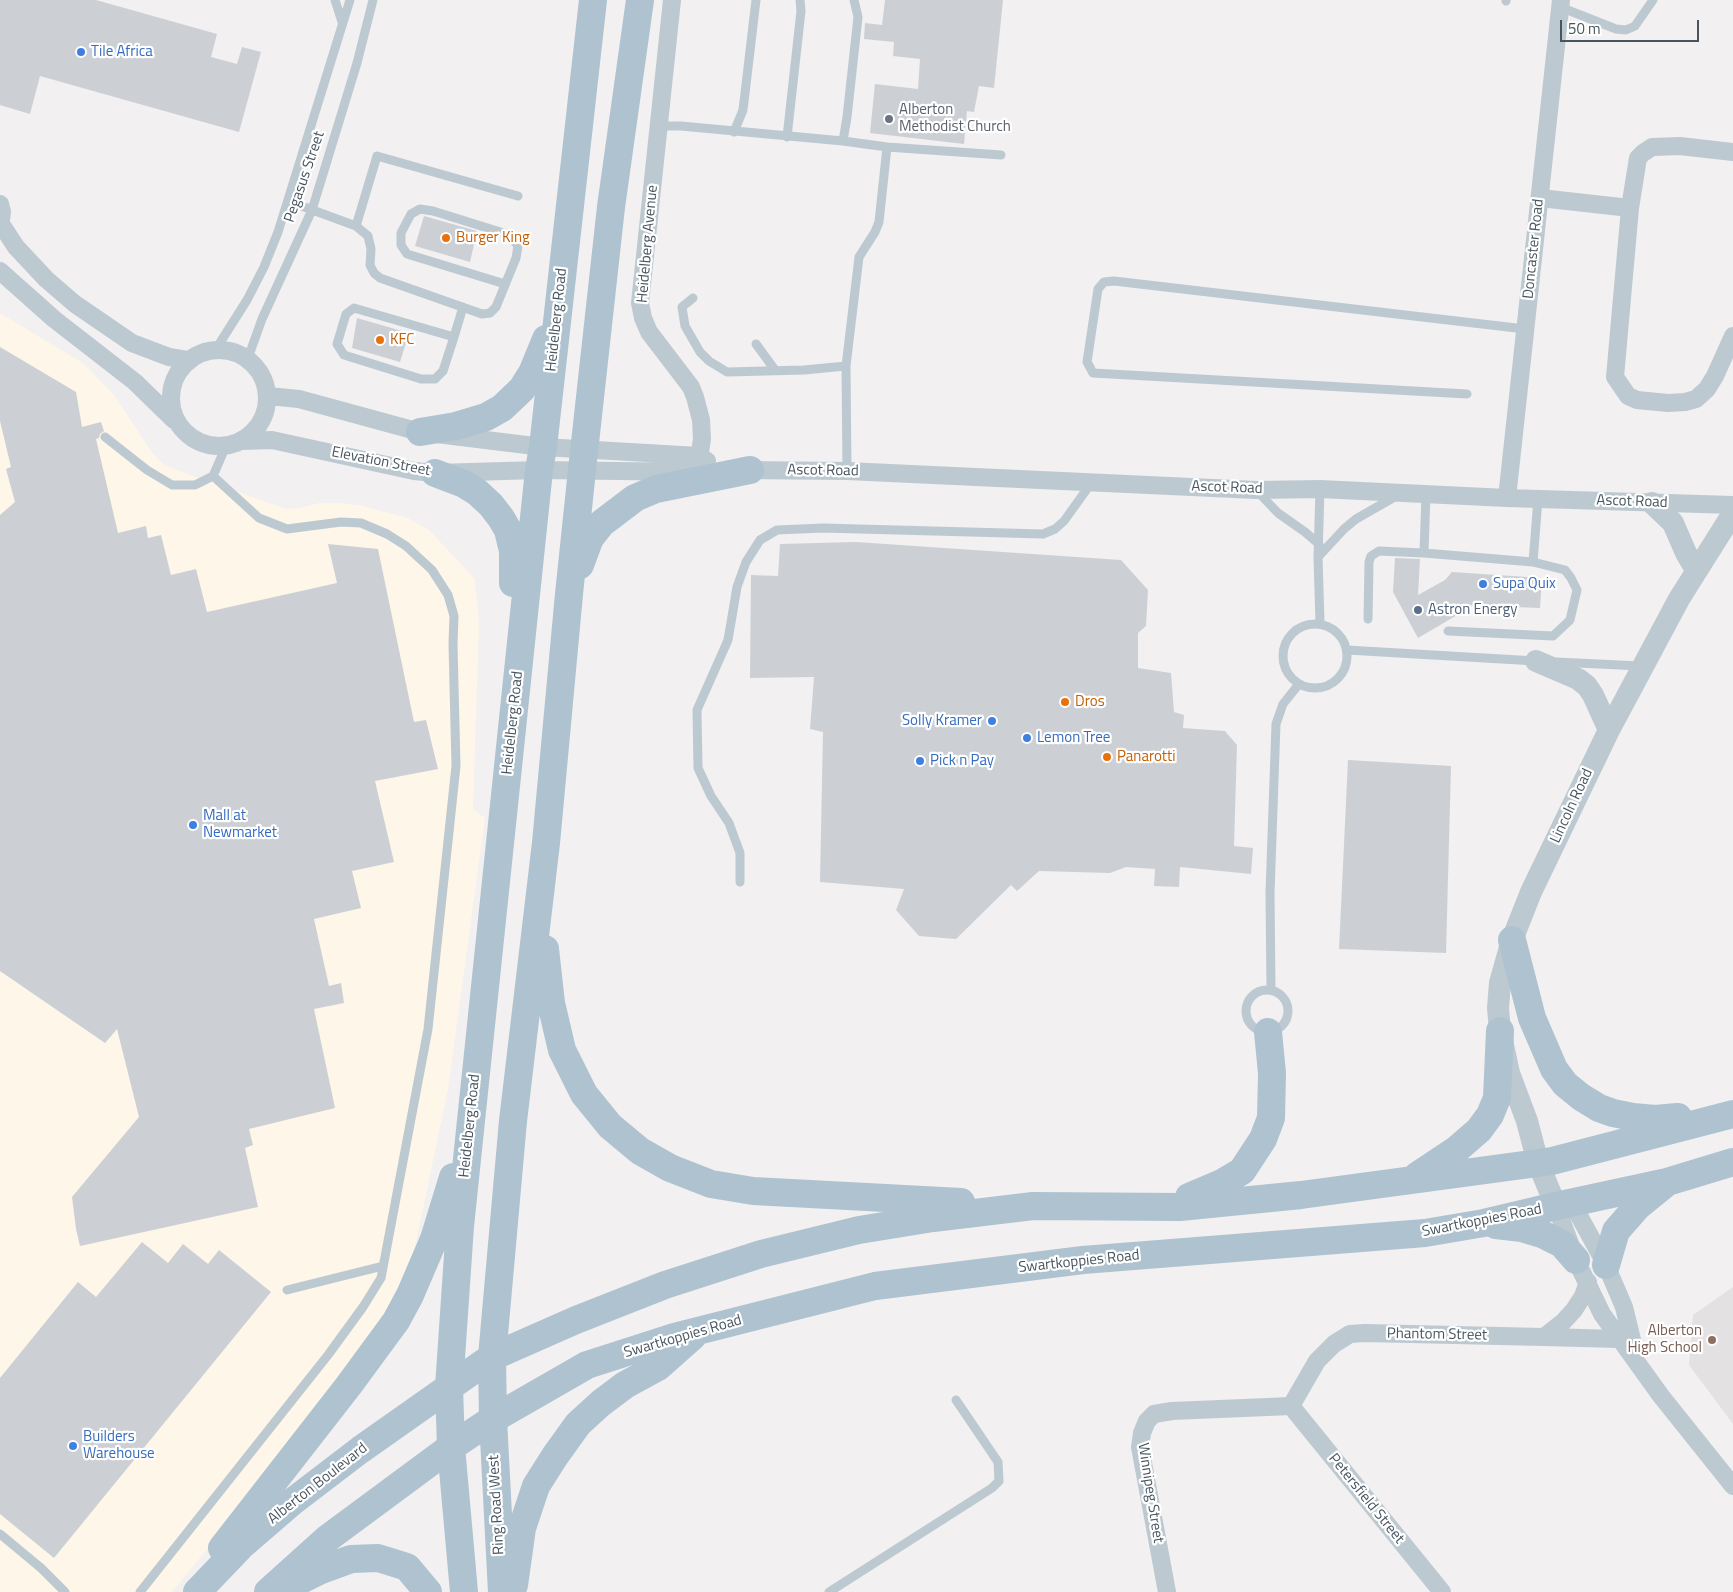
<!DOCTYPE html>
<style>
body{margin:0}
#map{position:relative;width:1733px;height:1592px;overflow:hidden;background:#f2f0f0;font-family:"Titillium Web",sans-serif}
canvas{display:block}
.scale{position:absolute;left:1560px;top:20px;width:139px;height:22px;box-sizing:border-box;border:2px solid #47555f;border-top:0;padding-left:6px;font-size:15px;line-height:18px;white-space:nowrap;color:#47555f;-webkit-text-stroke:4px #fff;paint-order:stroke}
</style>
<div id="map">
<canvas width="1733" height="1592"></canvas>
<div class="scale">50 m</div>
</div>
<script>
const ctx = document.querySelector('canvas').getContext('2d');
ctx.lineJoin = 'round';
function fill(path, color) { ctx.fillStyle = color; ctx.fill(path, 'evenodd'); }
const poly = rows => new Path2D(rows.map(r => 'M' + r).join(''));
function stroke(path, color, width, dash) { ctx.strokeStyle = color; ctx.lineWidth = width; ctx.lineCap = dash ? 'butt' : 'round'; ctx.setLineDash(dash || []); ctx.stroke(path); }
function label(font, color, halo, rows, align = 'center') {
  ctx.font = font + ' "Titillium Web",sans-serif'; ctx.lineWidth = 4.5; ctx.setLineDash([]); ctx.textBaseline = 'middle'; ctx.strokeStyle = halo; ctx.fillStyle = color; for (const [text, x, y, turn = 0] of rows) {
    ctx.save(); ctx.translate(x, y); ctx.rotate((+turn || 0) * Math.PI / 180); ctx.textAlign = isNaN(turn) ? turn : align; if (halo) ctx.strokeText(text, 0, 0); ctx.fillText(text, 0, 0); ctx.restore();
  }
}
fill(poly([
 [0,313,83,363,114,395,151,451,162,463,171,468,286,509,301,508,319,503,341,503,359,505,408,518,429,530,475,579,479,623,473,809,485,818,448,1089,411,1266,401,1296,336,1391,172,1592,0,1592]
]), '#fdf6e9');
fill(poly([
 [1733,1287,1733,1424,1689,1365,1693,1315]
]), '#e4e1e2');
fill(poly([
 [0,0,96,0,217,34,211,57,237,64,242,47,261,52,239,132,40,76,30,114,0,105],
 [885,0,1003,0,994,88,979,86,974,112,967,111,964,144,870,133,875,84,918,89,920,59,893,56,894,42,864,39,865,23,882,25],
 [424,216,477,231,470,262,415,246],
 [357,318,409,333,400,362,352,348],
 [0,347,76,392,82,427,101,422,104,431,100,434,99,438,96,439,118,533,146,526,148,538,161,535,171,575,196,569,207,612,337,583,328,544,378,549,414,722,426,720,438,769,375,781,394,862,352,871,361,908,314,919,329,986,341,983,344,1003,314,1009,335,1108,249,1129,253,1145,245,1148,258,1207,80,1246,76,1229,72,1197,139,1117,117,1029,105,1043,0,971,0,515,15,502,6,469,11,467,0,421],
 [856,542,1121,560,1148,590,1146,626,1138,633,1138,668,1171,673,1174,712,1184,715,1183,728,1225,731,1237,745,1234,846,1253,848,1251,874,1180,867,1179,887,1154,886,1155,869,1126,867,1110,873,1039,871,1017,891,1011,885,956,939,919,936,896,910,904,889,820,882,823,732,810,729,814,677,750,678,751,575,778,576,780,544],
 [1395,558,1420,559,1418,595,1445,580,1452,572,1542,578,1540,608,1460,605,1459,614,1418,638,1393,592],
 [1348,760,1451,766,1446,953,1339,949],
 [142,1242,168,1263,183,1244,208,1264,219,1250,271,1292,54,1558,0,1514,0,1378,78,1282,96,1297]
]), '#ccd0d5');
stroke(poly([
 [335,0,342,22],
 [1506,1,1506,0],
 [1560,7,1616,29,1626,30,1635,26,1653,0],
 [659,126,681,126,843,141],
 [734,132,743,110,756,0],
 [787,137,801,11,800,0],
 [887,147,1001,155],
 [288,201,356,226,368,236,371,249,370,265,374,273,380,278,482,314,490,313,496,307,516,258,518,246,510,235,433,211,420,209,411,214,401,233,401,245,407,254,505,284],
 [356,226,377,156,518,196],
 [693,298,682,307,685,326,700,352,709,361,727,372,804,370,846,366],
 [454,337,354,308,346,314,337,344,344,355,421,379,435,379,443,371,454,337,463,307],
 [756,344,775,370],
 [216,349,247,300,264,267,278,232,350,0],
 [248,358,262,319,312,210,357,63,373,0],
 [1467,394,1093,373,1087,362,1098,289,1104,282,1114,281,1525,329],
 [105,437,147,470,172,485,195,485,213,476,226,446],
 [847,471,846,366,859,257,875,232,879,222,887,147,843,141,847,117,858,17,854,0],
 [1320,489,1318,557,1320,623],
 [1257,491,1278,513,1305,532,1319,544],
 [1424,553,1426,494],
 [1318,557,1344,529,1356,519,1398,495],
 [1368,619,1369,562,1371,556,1379,551,1424,553,1533,562],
 '1283 656a32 32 0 1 1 64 0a32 32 0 1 1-64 0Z',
 [1448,631,1553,636,1570,620,1577,590,1571,578,1565,570,1533,562,1538,499],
 [1347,650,1536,661],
 [1556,662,1641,666],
 [740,882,740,853,729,823,711,796,698,768,697,710,728,640,737,587,746,562,760,540,777,530,823,528,1043,534,1055,529,1064,521,1092,482],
 [1271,990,1270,893,1276,724,1283,704,1299,684],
 '1246 1011a21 21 0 1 1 42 0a21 21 0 1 1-42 0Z',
 [287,1290,383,1266],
 [0,1534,41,1568,65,1592],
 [140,1592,328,1355,363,1307,381,1278,428,1029,456,766,453,644,454,616,448,595,432,570,406,546,387,534,361,523,341,522,287,529,259,518,213,476],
 [829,1592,992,1488,999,1481,998,1462,956,1400]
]), '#bdc9d0', 9);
stroke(poly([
 [672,0,640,303,643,318,649,332,691,387,695,397,701,420,702,439,697,472],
 [1733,152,1680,146,1652,147,1643,153,1638,158,1630,208,1615,377,1628,396,1637,400,1668,403,1685,402,1696,399,1707,389,1715,376,1733,336],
 [1540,198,1630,208],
 [0,204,2,212,0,227],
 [1,224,16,247,46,279,75,304,132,343,169,357,187,360],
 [0,271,54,319,135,382,174,420],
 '171 398a48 48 0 1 1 96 0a48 48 0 1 1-96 0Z',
 [268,396,299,399,420,432,543,447,699,456,707,461],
 [241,441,272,440,414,471,435,473,539,470,696,472],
 [739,470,847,471,1256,490,1320,489,1507,498,1733,505],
 [1507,498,1561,0],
 [1572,1203,1606,1265,1624,1307,1634,1348],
 [1556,1206,1576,1260,1602,1314,1661,1396,1733,1486],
 [1544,1337,1563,1322,1574,1310,1583,1296,1588,1282],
 [1291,1406,1317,1361,1334,1344,1350,1334,1365,1333,1544,1337,1619,1339,1631,1337],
 [1291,1406,1442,1592],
 [1167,1592,1140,1447,1142,1433,1147,1421,1154,1414,1172,1411,1291,1406]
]), '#bdc9d0', 18);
stroke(poly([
 [1652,503,1673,523,1686,553,1696,570],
 [1536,661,1578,679,1587,686,1593,695,1609,730],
 [1556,1206,1538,1163,1527,1121,1509,1073,1500,1031,1498,1008,1500,983,1512,940,1531,892,1609,730,1679,599,1733,513]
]), '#bdc9d0', 22);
stroke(poly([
 [420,432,456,426,486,417,502,408,522,389,532,373,546,339],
 [435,473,464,484,477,492,491,505,501,518,508,530,513,551,513,583],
 [580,565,590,538,602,523,635,498,656,489,750,470],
 [1512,940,1532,1018,1554,1069,1565,1084,1581,1097,1599,1108,1613,1113,1633,1117,1655,1119,1678,1117],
 [545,949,551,1003,562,1050,584,1094,610,1126,640,1151,670,1168,711,1184,753,1191,961,1202],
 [1417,1176,1456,1150,1479,1130,1490,1115,1497,1098,1500,1031],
 [1189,1197,1222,1183,1242,1171,1263,1139,1271,1118,1272,1073,1268,1032],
 [1496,1225,1522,1228,1542,1234,1562,1244,1576,1260],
 [1606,1265,1616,1231,1637,1207,1664,1185],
 [222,1548,349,1385,396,1321,410,1295,434,1239,453,1177],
 [514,1585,522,1528,536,1486,555,1456,578,1424,601,1403,625,1385,658,1367,693,1336],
 [287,1587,321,1570,351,1559,378,1558,407,1567,428,1592],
 [197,1592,241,1546,292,1502,360,1450,492,1357,576,1320,665,1285,761,1254,859,1230,933,1218,1033,1206,1180,1207,1301,1195,1538,1163,1552,1161,1733,1114],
 [268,1592,328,1538,451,1447,493,1419,587,1365,674,1337,875,1286,1083,1260,1425,1233,1484,1223,1556,1206,1667,1182,1733,1162],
 [464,1592,451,1447,449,1387,460,1226,539,470,543,447,593,0],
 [502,1592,493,1419,492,1357,513,1121,546,843,569,594,582,470,611,207,640,0]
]), '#aec2d0', 28);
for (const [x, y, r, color] of [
 [81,52,5,"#3f7fe0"],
 [889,119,5,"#6b7280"],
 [446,238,5,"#e8710a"],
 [380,340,5,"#e8710a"],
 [1483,584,5,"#3f7fe0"],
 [1418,610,5,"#5c6f8a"],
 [1065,702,5,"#e8710a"],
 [992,721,5,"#3f7fe0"],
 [1027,738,5,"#3f7fe0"],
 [1107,757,5,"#e8710a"],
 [920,761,5,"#3f7fe0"],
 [193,825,5,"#3f7fe0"],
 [1712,1340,5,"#8d6e63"],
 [73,1446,5,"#3f7fe0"]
]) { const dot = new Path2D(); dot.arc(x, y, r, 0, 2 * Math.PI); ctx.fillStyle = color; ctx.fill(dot); stroke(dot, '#fff', 2); }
label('15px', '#366cbe', '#fff', [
 ["Tile Africa",91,52],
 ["Supa Quix",1493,584],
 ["Solly Kramer",982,721,"right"],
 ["Lemon Tree",1037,738],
 ["Pick n Pay",930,761],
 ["Mall at",203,816],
 ["Newmarket",203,833],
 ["Builders",83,1437],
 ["Warehouse",83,1454]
], 'left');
label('15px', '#5b616d', '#fff', [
 ["Alberton",899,110],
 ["Methodist Church",899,127]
], 'left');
label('15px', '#47555f', '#fff', [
 ["Pegasus Street",305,177,-71],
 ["Heidelberg Avenue",648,244,-85],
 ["Doncaster Road",1534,249,-84],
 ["Heidelberg Road",557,320,-84],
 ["Elevation Street",381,462,11],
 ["Ascot Road",823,471,1],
 ["Ascot Road",1227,488,2],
 ["Ascot Road",1632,502,2],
 ["Heidelberg Road",513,723,-84],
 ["Lincoln Road",1572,806,-65],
 ["Heidelberg Road",470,1126,-84],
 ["Swartkoppies Road",1482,1221,-11],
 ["Swartkoppies Road",1079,1262,-6],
 ["Phantom Street",1437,1335,1],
 ["Swartkoppies Road",683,1337,-16],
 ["Alberton Boulevard",318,1484,-38],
 ["Winnipeg Street",1150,1493,81],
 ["Petersfield Street",1366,1499,51],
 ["Ring Road West",497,1505,-93]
]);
label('15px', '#c56008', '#fff', [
 ["Burger King",456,238],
 ["KFC",390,340],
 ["Dros",1075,702],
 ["Panarotti",1117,757]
], 'left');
label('15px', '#4e5e75', '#fff', [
 ["Astron Energy",1428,610]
], 'left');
label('15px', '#785e54', '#fff', [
 ["Alberton",1702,1331],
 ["High School",1702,1348]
], 'right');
</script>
